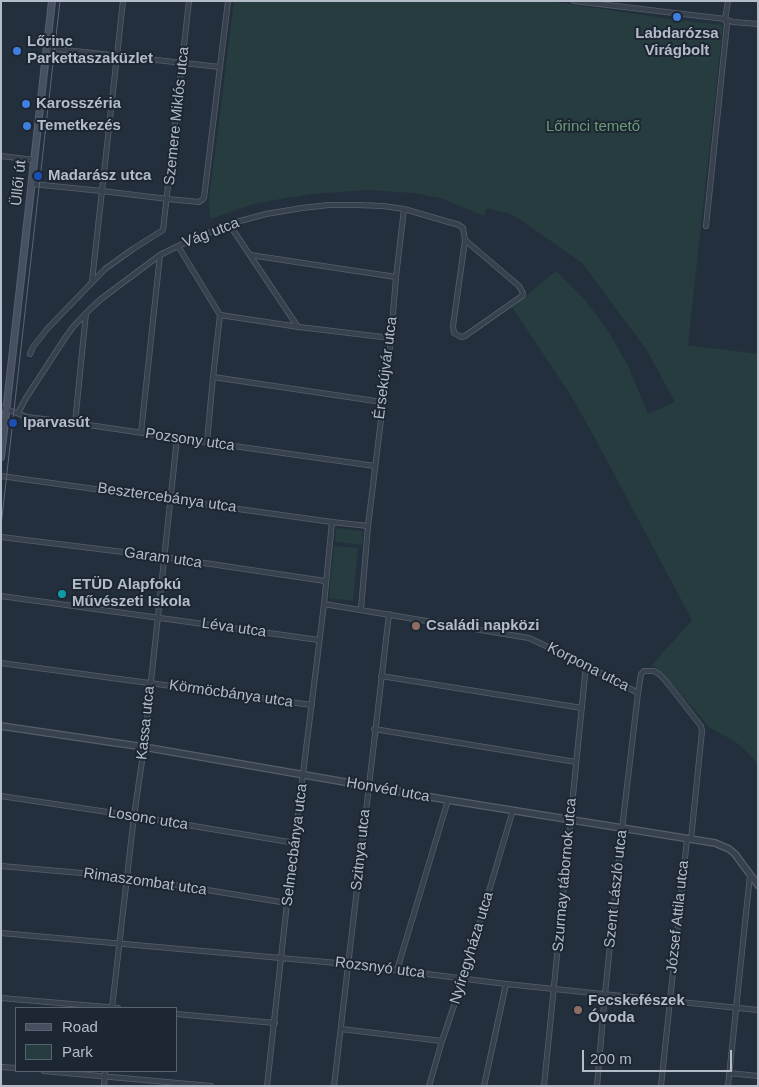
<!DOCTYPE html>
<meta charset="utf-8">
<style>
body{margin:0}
#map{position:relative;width:759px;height:1087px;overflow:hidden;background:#242f3e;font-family:Arial,sans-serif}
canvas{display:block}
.frame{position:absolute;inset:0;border:2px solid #b4bcc9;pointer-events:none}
.legend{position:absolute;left:15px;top:1007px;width:162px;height:65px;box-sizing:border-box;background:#1d2633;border:1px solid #59626f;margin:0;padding:6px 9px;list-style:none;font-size:15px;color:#b4bcc9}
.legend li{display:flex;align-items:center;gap:10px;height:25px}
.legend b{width:25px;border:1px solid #59626f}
.scale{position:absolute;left:582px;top:1050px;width:150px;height:22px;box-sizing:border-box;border:2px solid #b4bcc9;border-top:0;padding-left:6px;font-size:15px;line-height:18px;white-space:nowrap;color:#b4bcc9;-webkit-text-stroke:4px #1d2633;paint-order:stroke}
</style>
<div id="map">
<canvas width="759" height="1087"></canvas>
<div class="frame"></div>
<ul class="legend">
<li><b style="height:6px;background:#465061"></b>Road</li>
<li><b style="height:14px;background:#263c3f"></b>Park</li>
</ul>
<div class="scale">200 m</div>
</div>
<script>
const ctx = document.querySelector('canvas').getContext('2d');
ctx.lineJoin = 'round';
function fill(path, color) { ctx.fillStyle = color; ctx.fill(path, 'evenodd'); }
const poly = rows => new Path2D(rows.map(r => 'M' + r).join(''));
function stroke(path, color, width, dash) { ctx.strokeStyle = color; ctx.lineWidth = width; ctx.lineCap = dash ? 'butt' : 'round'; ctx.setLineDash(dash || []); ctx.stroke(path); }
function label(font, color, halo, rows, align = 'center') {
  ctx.font = font + ' Arial,sans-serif'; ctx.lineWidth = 4; ctx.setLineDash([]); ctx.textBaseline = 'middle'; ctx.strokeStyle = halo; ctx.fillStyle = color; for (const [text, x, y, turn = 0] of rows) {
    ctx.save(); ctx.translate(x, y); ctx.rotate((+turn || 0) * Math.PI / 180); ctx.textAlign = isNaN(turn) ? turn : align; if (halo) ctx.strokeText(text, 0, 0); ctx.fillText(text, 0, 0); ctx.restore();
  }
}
fill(poly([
 [234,1,549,1,670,19,723,25,688,345,758,354,758,764,750,755,737,743,725,736,710,728,665,676,652,665,692,620,590,429,568,391,512,307,556,271,585,300,609,332,629,368,648,414,675,402,646,349,582,263,521,220,510,214,486,208,484,216,440,198,413,193,369,190,311,194,269,201,251,205,210,219,209,199],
 [336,528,363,531,362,545,335,542],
 [334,546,358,548,353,601,329,598]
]), '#263c3f');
const minor = poly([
 [574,1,725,19,733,22,758,24],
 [47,48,220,67],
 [1,156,34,160],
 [32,184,102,191,168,199,199,202,202,200,204,198,228,1],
 [229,224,298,327],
 [706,226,727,24,725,19,728,1],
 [178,246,220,315,213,377,207,442],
 [250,255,396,277],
 [92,281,123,1],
 [220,315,299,327,391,338],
 [30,354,33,347,48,328,105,269,133,249,163,230,189,1],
 [213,377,382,402],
 [1,407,27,417,75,423,177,438,375,466],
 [18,413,26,398,65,338,73,327,87,312,101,299,160,255,178,246,229,224,266,214,302,208,329,205,358,205,383,206,404,209,459,225,463,228,465,240,453,326,454,333,461,337,465,336,522,296,523,293,519,286,465,240],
 [75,423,86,313],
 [141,433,160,255],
 [1,476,332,522],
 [368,526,391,338,396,277,404,209],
 [1,537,164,557,325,581],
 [1,596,319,640],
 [361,609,368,526,332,522,324,604,529,638,586,665,638,693],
 [1,663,312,705],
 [381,676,582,708],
 [374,729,576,762],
 [1,796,134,816,295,843],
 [1,866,127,877,287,903],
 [1,933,348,964,506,984,758,1010],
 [397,970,448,800],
 [1,998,118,1008],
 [112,1008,134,816,144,747,177,438],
 [176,1014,275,1023],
 [341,1029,442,1041],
 [1,1067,16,1068],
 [44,1071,211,1086],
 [729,1073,758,1076],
 [104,1086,105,1071],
 [267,1086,287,903,324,604],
 [334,1086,389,614],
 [429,1086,442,1041,463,979,513,810],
 [484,1086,506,984],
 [544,1086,586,665],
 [597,1086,605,994,622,829,638,693,641,674,644,671,654,671,659,674,665,680,701,726,702,731,691,839],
 [661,1086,687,839],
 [728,1086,750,875]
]);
const tertiary = poly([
 [1,726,144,747,448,800,715,843,729,849,735,854,758,885]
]);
const secondary = poly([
 [1,457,52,1]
]);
stroke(minor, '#565f6c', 6);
stroke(tertiary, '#565f6c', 8);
stroke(secondary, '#565f6c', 8);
stroke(minor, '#38414e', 4.5);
stroke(tertiary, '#38414e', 5.5);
stroke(secondary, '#465061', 6);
stroke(poly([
 [1,526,60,1]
]), '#5a6575', 1);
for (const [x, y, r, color] of [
 [677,17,5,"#3f7fe0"],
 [17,51,5,"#3f7fe0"],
 [26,104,5,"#3f7fe0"],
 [27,126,5,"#3f7fe0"],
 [38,176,5,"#1a4fb4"],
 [13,423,5,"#1a4fb4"],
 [62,594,5,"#0f9aa8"],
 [416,626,5,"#8d6e63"],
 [578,1010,5,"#8d6e63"]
]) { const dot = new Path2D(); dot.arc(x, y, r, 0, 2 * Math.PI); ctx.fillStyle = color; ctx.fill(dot); stroke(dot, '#1d2633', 2); }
label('bold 15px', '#b4bcc9', '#1d2633', [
 ["Labdarózsa",677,34,"center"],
 ["Virágbolt",677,51,"center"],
 ["Lőrinc",27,42],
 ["Parkettaszaküzlet",27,59],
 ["Karosszéria",36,104],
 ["Temetkezés",37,126],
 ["Madarász utca",48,176],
 ["Iparvasút",23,423],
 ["ETÜD Alapfokú",72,585],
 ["Művészeti Iskola",72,602],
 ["Családi napközi",426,626],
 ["Fecskefészek",588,1001],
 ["Óvoda",588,1018]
], 'left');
label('15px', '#b4bcc9', '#1d2633', [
 ["Szemere Miklós utca",177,116,-84],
 ["Üllői út",19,183,-84],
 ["Vág utca",211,233,-21],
 ["Érsekújvár utca",386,368,-83],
 ["Pozsony utca",190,440,8],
 ["Besztercebánya utca",167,498,8],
 ["Garam utca",163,558,8],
 ["Léva utca",234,628,8],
 ["Korpona utca",588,667,27],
 ["Körmöcbánya utca",231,694,8],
 ["Kassa utca",146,723,-84],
 ["Honvéd utca",388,790,10],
 ["Losonc utca",148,819,9],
 ["Selmecbánya utca",295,845,-83],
 ["Szitnya utca",361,850,-84],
 ["Szurmay tábornok utca",565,875,-85],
 ["Rimaszombat utca",145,882,8],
 ["Szent László utca",616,889,-84],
 ["József Attila utca",678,917,-84],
 ["Nyíregyháza utca",472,948,-73],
 ["Rozsnyó utca",380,968,7]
]);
label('15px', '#6b9a76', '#1d2633', [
 ["Lőrinci temető",593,127]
]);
</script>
